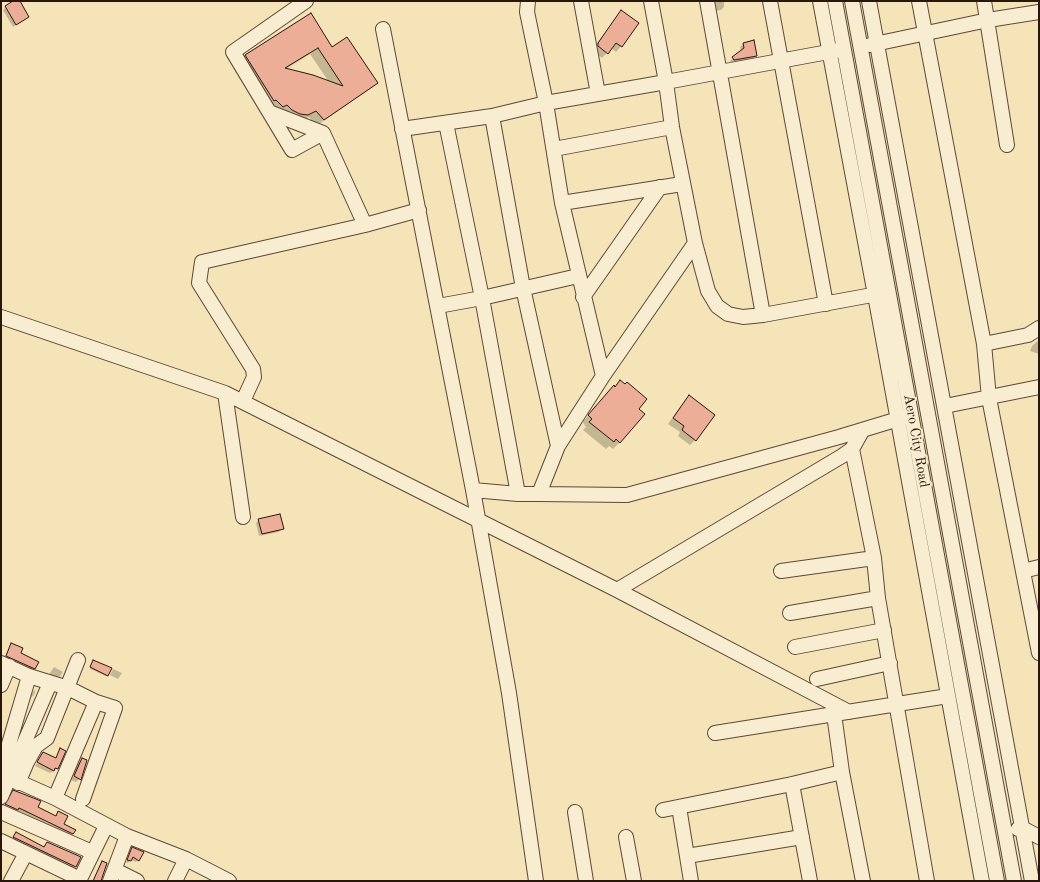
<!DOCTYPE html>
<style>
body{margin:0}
#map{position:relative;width:1040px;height:882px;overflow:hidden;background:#f4e4b8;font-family:"Old Standard TT",serif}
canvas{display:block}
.frame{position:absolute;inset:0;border:2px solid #29160c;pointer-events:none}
</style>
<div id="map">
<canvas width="1040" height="882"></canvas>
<div class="frame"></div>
</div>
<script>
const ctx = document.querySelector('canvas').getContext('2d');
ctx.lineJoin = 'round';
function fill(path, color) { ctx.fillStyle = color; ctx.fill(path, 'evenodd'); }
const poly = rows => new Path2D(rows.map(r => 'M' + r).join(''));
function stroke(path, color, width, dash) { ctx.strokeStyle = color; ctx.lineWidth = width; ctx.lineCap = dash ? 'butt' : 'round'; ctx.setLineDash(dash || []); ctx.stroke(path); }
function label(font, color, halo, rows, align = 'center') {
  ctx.font = font + ' "Old Standard TT",serif'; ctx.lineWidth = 4; ctx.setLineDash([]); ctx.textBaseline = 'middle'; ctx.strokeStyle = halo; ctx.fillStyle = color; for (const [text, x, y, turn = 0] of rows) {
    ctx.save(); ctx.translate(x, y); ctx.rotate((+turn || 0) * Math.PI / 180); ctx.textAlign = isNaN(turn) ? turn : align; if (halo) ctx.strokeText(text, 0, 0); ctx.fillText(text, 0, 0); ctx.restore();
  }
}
fill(poly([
 [712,1,724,1,724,7,721,10,714,11],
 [6,7,28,17,13,27,3,10],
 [621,12,621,46,616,52,611,48,602,58,593,51,593,49],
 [311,15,332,49,377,82,370,89,316,126,309,117,301,121,276,114,239,63,246,56],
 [310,54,329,82,286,69],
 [753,42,756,56,753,59,731,63,730,61,741,52,740,47,743,44],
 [1039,340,1039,354,1030,351,1032,346],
 [615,388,637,409,620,442,613,449,609,446,606,449,583,430,586,427,583,422,607,394],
 [684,402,695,440,690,445,678,436,680,432,668,424],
 [259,520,282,528,279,532,259,536,256,523],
 [11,644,34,668,32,671,4,658],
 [92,663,107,675,106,676,90,669],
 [54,667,63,672,58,679,48,676],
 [113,669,122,673,118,679,110,675],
 [36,689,34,695,30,698,33,692],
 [61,750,57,768,54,771,50,773,35,766,44,753,55,759],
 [82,759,79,779,76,782,71,780,79,762],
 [11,794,55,817,58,813,62,825,72,834,70,836,16,810,15,812,4,807],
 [14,836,44,848,79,857,73,868,12,839],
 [132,849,138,860,136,862,130,860,128,863,126,862]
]), '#0003');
const building = poly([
 [13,1,20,1,29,17,16,25,5,6,13,1],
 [621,10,639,23,622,47,616,43,608,54,598,46,598,43,621,10],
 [311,13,332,47,347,37,378,83,324,120,316,111,308,115,300,114,292,110,287,105,283,107,276,100,274,101,245,55,311,13],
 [318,48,343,86,313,75,285,68,318,48],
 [754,40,757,56,734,60,732,57,744,48,743,43,754,40],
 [620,380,625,384,627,382,647,399,639,409,645,414,620,443,616,439,614,442,589,422,592,419,588,415,614,385,615,387,620,380],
 [689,395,715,415,696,441,682,430,684,426,673,418,689,395],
 [280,514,284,529,262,534,258,519,280,514],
 [11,643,23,648,21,653,39,662,35,669,6,656,11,643],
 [93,660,112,668,108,676,90,667,93,660],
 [60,748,66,751,58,769,55,768,54,771,37,762,43,752,56,758,60,748],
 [82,758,87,760,81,780,74,776,82,758],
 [13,790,41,801,38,807,56,816,58,811,68,816,64,824,76,830,73,834,19,808,18,810,5,804,13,790],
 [16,832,44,847,47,842,81,857,76,867,13,837,16,832],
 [132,847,144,852,139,861,133,857,131,861,127,860,132,847],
 [102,861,107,863,101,881,93,881,102,861]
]);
fill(building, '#ecae97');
stroke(building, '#29160c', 1);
const minor = poly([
 [306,1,233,52,292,150,323,133,365,225],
 [528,1,527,12,546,103,562,203,603,376],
 [581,1,598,94],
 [651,1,666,82,839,50],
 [707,1,763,315],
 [770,1,826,304],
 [820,1,875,295,982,881],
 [835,1,997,881],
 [852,1,1014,881],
 [869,1,1032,881],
 [919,1,984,344,989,398,1039,653],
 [984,1,1007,145],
 [383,29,473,490,509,693,536,881],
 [870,45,988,20,1039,12],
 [269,112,323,133],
 [492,116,523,288,558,446],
 [446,123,482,298,518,494],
 [402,129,492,116,546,103,666,82,672,127,695,243],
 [554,149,672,127],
 [562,203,682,184],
 [583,297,660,187],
 [438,306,482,298,578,276],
 [1,317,225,393,617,590,849,712],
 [984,344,1028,335,1039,328],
 [225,393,243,517],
 [243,401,254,377,253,369,199,283,202,262,365,225,419,210],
 [945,406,1039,387],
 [852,449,874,558],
 [473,490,518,494,539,494,558,446,603,376,695,243,708,291,717,306,728,314,743,317,763,315,883,293],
 [539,494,627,495,839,437,905,417],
 [781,571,874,558,878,598,927,881],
 [1023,571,1039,567],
 [617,590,842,456,852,449,862,431],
 [790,613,878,598],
 [795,647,884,630],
 [1,663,29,676,68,688,96,702,115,708,83,799],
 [817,679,890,663],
 [1,685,9,666],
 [834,714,842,772,863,881],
 [715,733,948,696],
 [1,771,29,676],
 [1,774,55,798,127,836,186,859,229,881],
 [18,783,27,762,36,746,47,738,78,660],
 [792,784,810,881],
 [1,797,50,683],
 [55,798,96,702],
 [679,807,691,881],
 [663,810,792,784,842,772],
 [1,812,92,852],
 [575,812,586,881],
 [1018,829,1024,829,1039,837],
 [626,837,634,881],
 [1,841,80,879],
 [687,856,802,837],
 [115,870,137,881],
 [11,881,26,853],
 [79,881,106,826],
 [110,881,127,836],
 [175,881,186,859]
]);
stroke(minor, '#5c4a37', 16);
stroke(minor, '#f8edd1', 14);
label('14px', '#29160c', '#f8edd1', [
 ["Aero City Road",916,441,80]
]);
</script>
